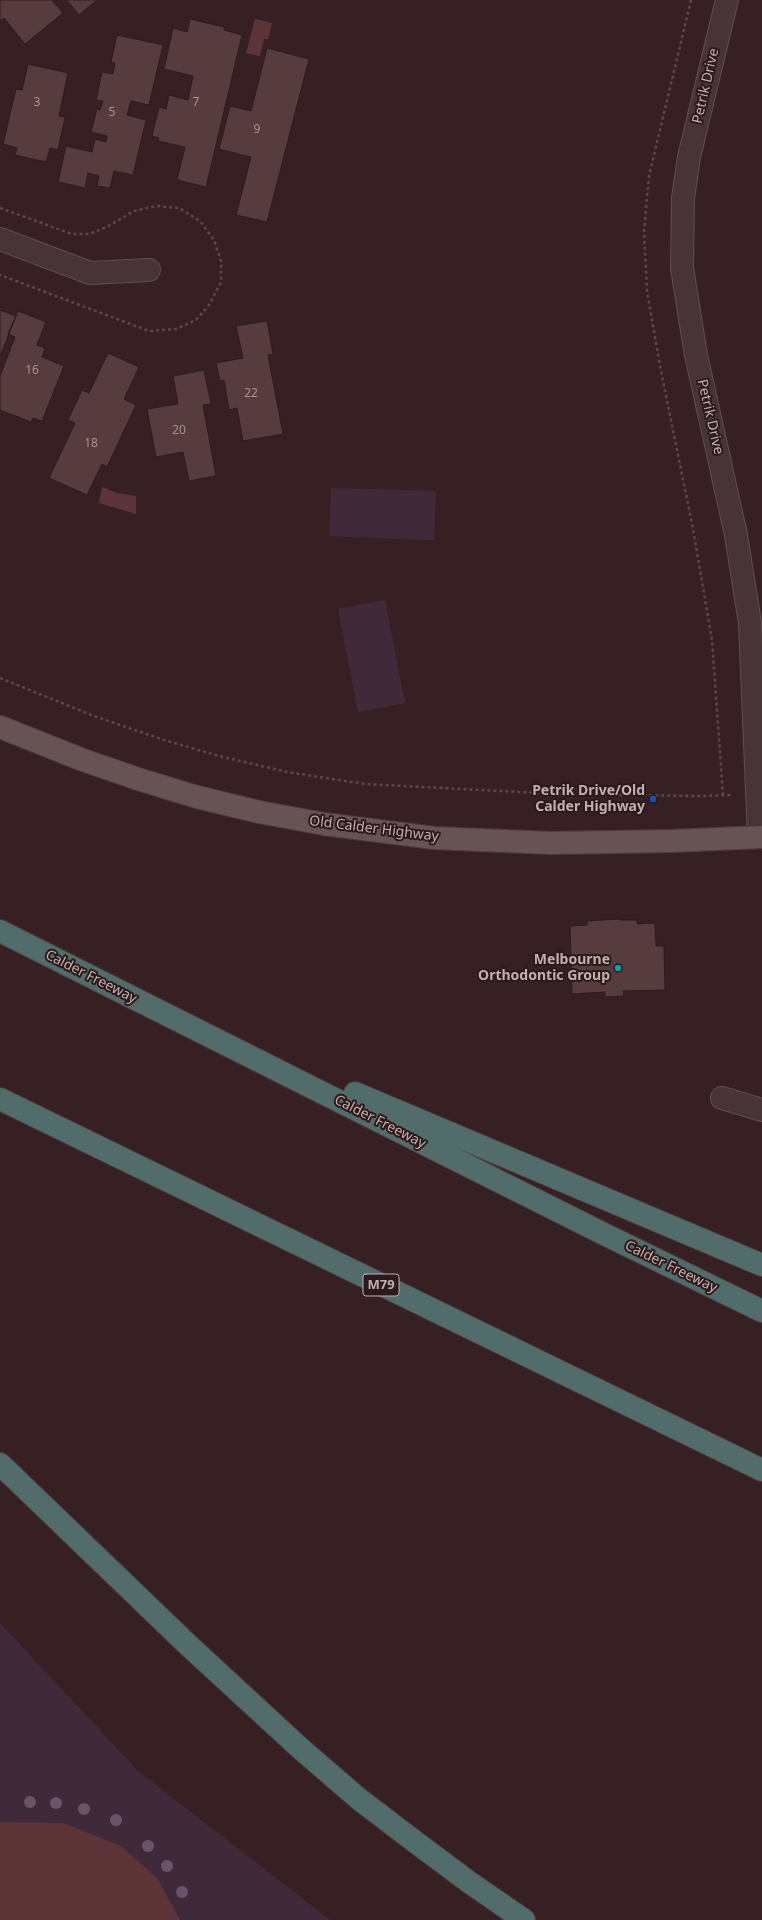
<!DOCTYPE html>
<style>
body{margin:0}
canvas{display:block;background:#362023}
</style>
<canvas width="762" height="1920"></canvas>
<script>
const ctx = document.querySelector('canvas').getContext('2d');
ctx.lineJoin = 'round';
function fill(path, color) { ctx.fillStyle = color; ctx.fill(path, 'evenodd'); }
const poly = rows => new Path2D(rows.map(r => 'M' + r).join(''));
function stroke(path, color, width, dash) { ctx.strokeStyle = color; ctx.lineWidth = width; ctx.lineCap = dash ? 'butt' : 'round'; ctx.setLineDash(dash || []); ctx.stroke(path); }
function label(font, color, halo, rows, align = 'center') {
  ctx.font = font + ' "Noto Sans",sans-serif'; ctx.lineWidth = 4; ctx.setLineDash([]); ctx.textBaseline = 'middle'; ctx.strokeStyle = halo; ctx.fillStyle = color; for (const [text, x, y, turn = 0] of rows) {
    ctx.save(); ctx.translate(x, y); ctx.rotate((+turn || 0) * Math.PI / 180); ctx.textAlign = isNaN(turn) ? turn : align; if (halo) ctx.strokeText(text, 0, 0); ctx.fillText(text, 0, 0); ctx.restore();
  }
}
fill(poly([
 [331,488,436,491,434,540,329,536],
 [385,600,405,703,358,712,338,609],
 [0,1623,138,1771,330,1920,0,1920]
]), '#402a3a');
fill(poly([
 [255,19,272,23,268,39,264,39,260,56,246,53],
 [102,487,117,493,136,496,136,514,99,503],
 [0,1822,63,1823,121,1846,157,1878,180,1920,0,1920]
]), '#5d3539');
const building = poly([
 [0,0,52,0,63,13,25,44,4,18,0,21,0,0],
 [67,0,97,0,79,15,67,0],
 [190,19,224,27,224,30,242,35,206,187,177,180,185,147,158,141,159,138,152,136,159,107,166,109,169,95,188,100,193,76,164,69,173,28,187,32,190,19],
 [117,35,163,45,149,105,131,101,127,115,146,120,133,175,114,171,110,188,97,186,99,176,88,173,85,188,58,182,66,146,92,152,95,139,106,142,107,136,91,132,97,109,100,110,103,101,96,100,102,72,113,74,115,63,111,62,117,35],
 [267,48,309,59,267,222,236,215,251,157,219,149,230,106,251,111,267,48],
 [28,64,68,73,59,116,65,117,58,150,50,148,46,162,15,155,17,148,3,144,16,89,22,90,28,64],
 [0,310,16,316,1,354,0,353,0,310],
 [18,311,46,322,37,345,45,348,42,357,64,366,42,421,33,418,31,422,0,410,0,376,15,337,8,334,18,311],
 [267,321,273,354,268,355,283,434,243,441,237,408,229,410,224,380,220,381,216,363,243,358,236,326,267,321],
 [108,353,139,367,124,399,136,405,107,467,102,464,87,495,49,478,75,423,68,420,82,390,89,393,108,353],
 [204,370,211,404,203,405,216,476,189,481,183,452,156,457,147,409,178,404,173,376,204,370],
 [620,919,620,920,637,920,637,924,655,923,656,946,664,946,665,990,623,991,624,996,605,997,605,992,572,994,570,926,587,925,587,921,620,919]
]);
fill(building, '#563c3f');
stroke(building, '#2d1b1d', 1);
const minor = poly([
 [727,0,689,157,683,198,682,268,696,355,736,535,750,623,759,837],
 [0,239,90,273,149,270],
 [722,1098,762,1110]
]);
const major = poly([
 [0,727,83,760,138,779,197,797,259,812,324,824,434,838,551,843,672,841,762,837]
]);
const highway = poly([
 [0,931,602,1233,762,1311],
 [355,1093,762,1265],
 [0,1099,762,1470],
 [0,1464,186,1643,301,1749,359,1799,418,1844,469,1882,524,1920]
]);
stroke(minor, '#614e50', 24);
stroke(major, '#503d3f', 24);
stroke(highway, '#4e3b3d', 24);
stroke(poly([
 [691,0,649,176,644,231,647,291,660,366,693,529,712,640,723,795],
 [0,208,72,234,89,234,107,227,134,211,156,206,179,208,200,221,214,240,221,261,221,282,209,305,196,320,176,329,149,331,0,275],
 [0,678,94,716,164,740,219,756,287,772,365,784,558,794,698,796,732,795]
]), '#5c4651', 2.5, [3, 3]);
stroke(minor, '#473436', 22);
stroke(major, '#675254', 22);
stroke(highway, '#516c6a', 22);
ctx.fillStyle = '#695469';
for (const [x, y] of [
 [30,1802],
 [56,1803],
 [84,1809],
 [116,1820],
 [148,1846],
 [167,1866],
 [182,1892]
]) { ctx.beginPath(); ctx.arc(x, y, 6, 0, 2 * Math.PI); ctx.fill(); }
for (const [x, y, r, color] of [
 [653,799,4,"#1a4fb4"],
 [618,968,4,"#0f9aa8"]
]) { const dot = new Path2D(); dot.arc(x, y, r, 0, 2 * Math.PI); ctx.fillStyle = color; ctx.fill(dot); stroke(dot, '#2b191b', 1.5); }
label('12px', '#a89293', null, [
 ["3",37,103],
 ["7",196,103],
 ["5",112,113],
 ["9",257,130],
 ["16",32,371],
 ["22",251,394],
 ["20",179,431],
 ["18",91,444]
]);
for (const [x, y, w] of [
 [381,1285,36]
]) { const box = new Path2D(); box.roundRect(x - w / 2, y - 11, w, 22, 3); ctx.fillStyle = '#2b191b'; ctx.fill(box); stroke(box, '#c3aeaf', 1); }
label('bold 13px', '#c3aeaf', null, [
 ["M79",381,1285]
]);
label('14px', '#c3aeaf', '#2b191b', [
 ["Petrik Drive",706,86,-77],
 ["Petrik Drive",710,417,77],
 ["Old Calder Highway",374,829,7],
 ["Calder Freeway",91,977,27],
 ["Calder Freeway",380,1122,27],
 ["Calder Freeway",671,1267,26]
]);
label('bold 14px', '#c3aeaf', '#2b191b', [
 ["Petrik Drive/Old",645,791],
 ["Calder Highway",645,807],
 ["Melbourne",610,960],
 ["Orthodontic Group",610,976]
], 'right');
</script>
